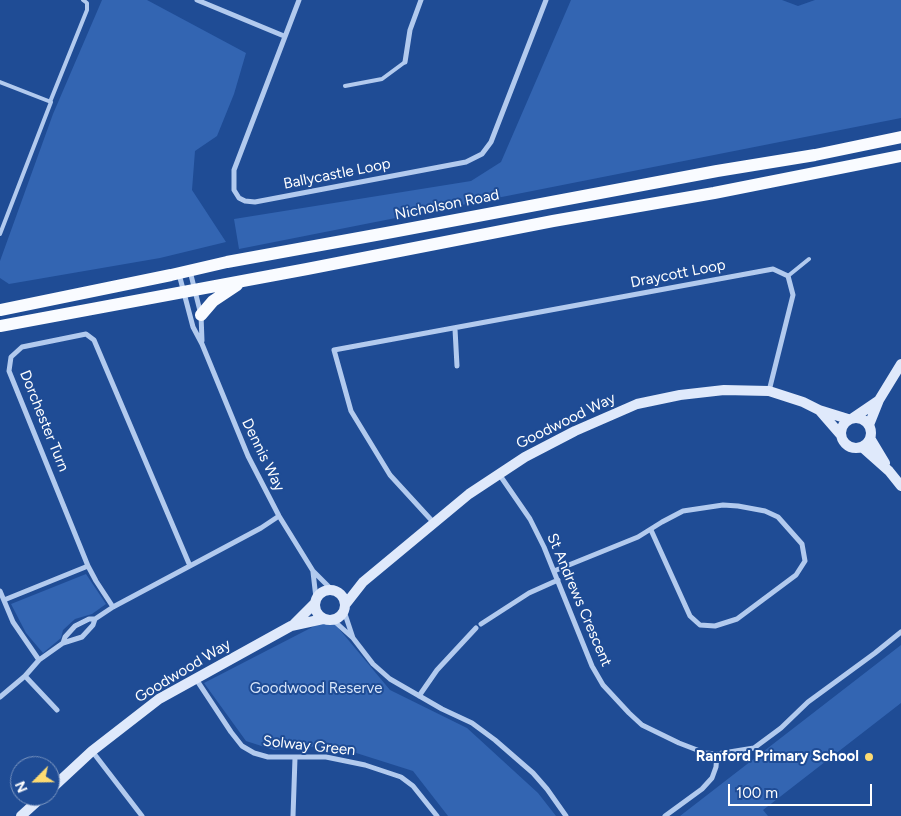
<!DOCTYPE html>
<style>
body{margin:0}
#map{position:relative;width:901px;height:816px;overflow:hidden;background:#1f4c95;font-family:Figtree,sans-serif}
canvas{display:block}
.north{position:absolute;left:10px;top:756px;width:50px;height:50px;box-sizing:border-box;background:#1f4c95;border:1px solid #7994bf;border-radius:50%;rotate:247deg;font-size:14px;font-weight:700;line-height:20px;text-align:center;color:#fff}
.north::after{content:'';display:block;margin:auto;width:18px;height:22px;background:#fddb72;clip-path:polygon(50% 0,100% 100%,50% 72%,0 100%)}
.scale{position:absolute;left:728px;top:784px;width:144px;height:22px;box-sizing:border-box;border:2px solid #fff;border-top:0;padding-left:6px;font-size:15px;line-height:18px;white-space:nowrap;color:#fff;-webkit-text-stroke:4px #1f4c95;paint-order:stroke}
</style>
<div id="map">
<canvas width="901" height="816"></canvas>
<div class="north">N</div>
<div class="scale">100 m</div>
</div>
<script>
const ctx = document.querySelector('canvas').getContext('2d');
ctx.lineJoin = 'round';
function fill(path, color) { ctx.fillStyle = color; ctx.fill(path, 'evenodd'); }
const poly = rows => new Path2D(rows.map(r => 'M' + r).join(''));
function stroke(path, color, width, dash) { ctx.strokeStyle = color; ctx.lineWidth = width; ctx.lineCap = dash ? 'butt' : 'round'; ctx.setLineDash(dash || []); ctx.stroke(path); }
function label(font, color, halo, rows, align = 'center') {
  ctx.font = font + ' Figtree,sans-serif'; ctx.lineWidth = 4; ctx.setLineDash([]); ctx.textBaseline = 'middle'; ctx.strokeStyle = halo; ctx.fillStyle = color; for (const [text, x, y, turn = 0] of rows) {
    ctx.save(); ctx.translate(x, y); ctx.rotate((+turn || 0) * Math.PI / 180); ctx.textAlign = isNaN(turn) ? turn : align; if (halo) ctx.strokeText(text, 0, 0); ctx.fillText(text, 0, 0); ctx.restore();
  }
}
fill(poly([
 [102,0,147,0,246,53,234,94,217,136,195,151,192,190,226,242,160,258,9,284,0,278,0,261,53,114],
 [571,0,782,0,798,6,815,0,901,0,901,118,239,249,234,219,471,181,501,162],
 [86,574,106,604,92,614,75,619,63,630,61,638,43,653,26,633,11,604],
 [330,618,390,690,467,728,538,793,556,816,448,816,413,771,331,745,274,750,246,741,204,683],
 [901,645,901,703,763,810,768,816,680,816]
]), '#3365b2');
stroke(poly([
 [0,82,51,102,0,234],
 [345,86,382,79,405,62],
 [50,102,87,10,87,3,83,0],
 [788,276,809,259]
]), '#b2caee', 4);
stroke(poly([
 [197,0,284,36],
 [299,0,234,170,234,190,239,198,245,201,255,202,466,162,482,154,491,142,546,0],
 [405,62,410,30,421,0],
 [190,271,201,315,202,341],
 [179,274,193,327,202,344,248,456,279,516,313,571,332,590],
 [455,329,457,366],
 [499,474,530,519,544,547,592,666,603,685,629,713,642,725,679,743,705,753,717,754,754,748,781,728,808,702,875,653,901,632],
 [434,523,390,475,351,411,334,350,773,269,788,276,793,295,769,391],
 [554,571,638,537,662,522,683,511,723,505,738,506,765,511,778,517,802,544,805,561,796,575,737,619,715,626,700,625,690,616,651,530],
 [313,572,316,598],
 [0,591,13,622,39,660],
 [4,600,88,566],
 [113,607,96,581,88,566,9,371,11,357,22,347,86,334,94,340,190,566],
 [344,611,353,638],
 [333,620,353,638,373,664,390,679,442,709,472,723,495,740,533,773,547,789,566,816],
 [481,624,529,593,558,580],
 [63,643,82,637,93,625,95,619,113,607,261,528,279,516],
 [25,676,57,710],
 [196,679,231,732,242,746,254,753,268,757,326,757,365,765,401,777,413,786,437,816],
 [419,696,437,670,476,628],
 [0,697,25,676,39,660,63,643,65,637,75,626,89,619,95,619],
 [92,751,142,816],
 [293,816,295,758],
 [665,816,702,789,712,778,716,767,717,754]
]), '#b2caee', 5);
stroke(poly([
 [820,411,840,434],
 '841 433a15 15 0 1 1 30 0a15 15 0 1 1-30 0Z',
 [853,418,878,401],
 [869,425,879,400,901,364],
 [870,438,885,463],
 [862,447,889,471,901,486],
 '315 605a15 15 0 1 1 30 0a15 15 0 1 1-30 0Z',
 [345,605,363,582,469,494,525,457,575,431,637,404,680,395,724,390,769,391,803,402,819,410,848,419],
 [294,624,315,603],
 [50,790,92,751,159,699,291,626,323,619],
 [21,816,43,796]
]), '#dfe9fb', 10);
stroke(poly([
 [0,310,171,275,227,262,392,232,717,171,815,155,901,137],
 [201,315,213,301,237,285],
 [0,326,307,269,553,221,714,193,901,156]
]), '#f9fbff', 12);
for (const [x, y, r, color] of [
 [869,757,5,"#fddb72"]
]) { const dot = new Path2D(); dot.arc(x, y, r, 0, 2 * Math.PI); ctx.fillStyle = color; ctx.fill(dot); stroke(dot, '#1f4c95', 2); }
label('15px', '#fff', '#1f4c95', [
 ["Ballycastle Loop",337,174,-11],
 ["Nicholson Road",447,205,-11],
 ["Draycott Loop",678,274,-11],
 ["Dorchester Turn",44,421,68],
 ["Goodwood Way",566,421,-26],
 ["Dennis Way",263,455,64],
 ["St Andrews Crescent",579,600,67],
 ["Goodwood Way",183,671,-31],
 ["Solway Green",309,746,6]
]);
label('15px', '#d8e6fa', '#1f4c95', [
 ["Goodwood Reserve",316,689]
]);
label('bold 15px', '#fff', '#1f4c95', [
 ["Ranford Primary School",859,757]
], 'right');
</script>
